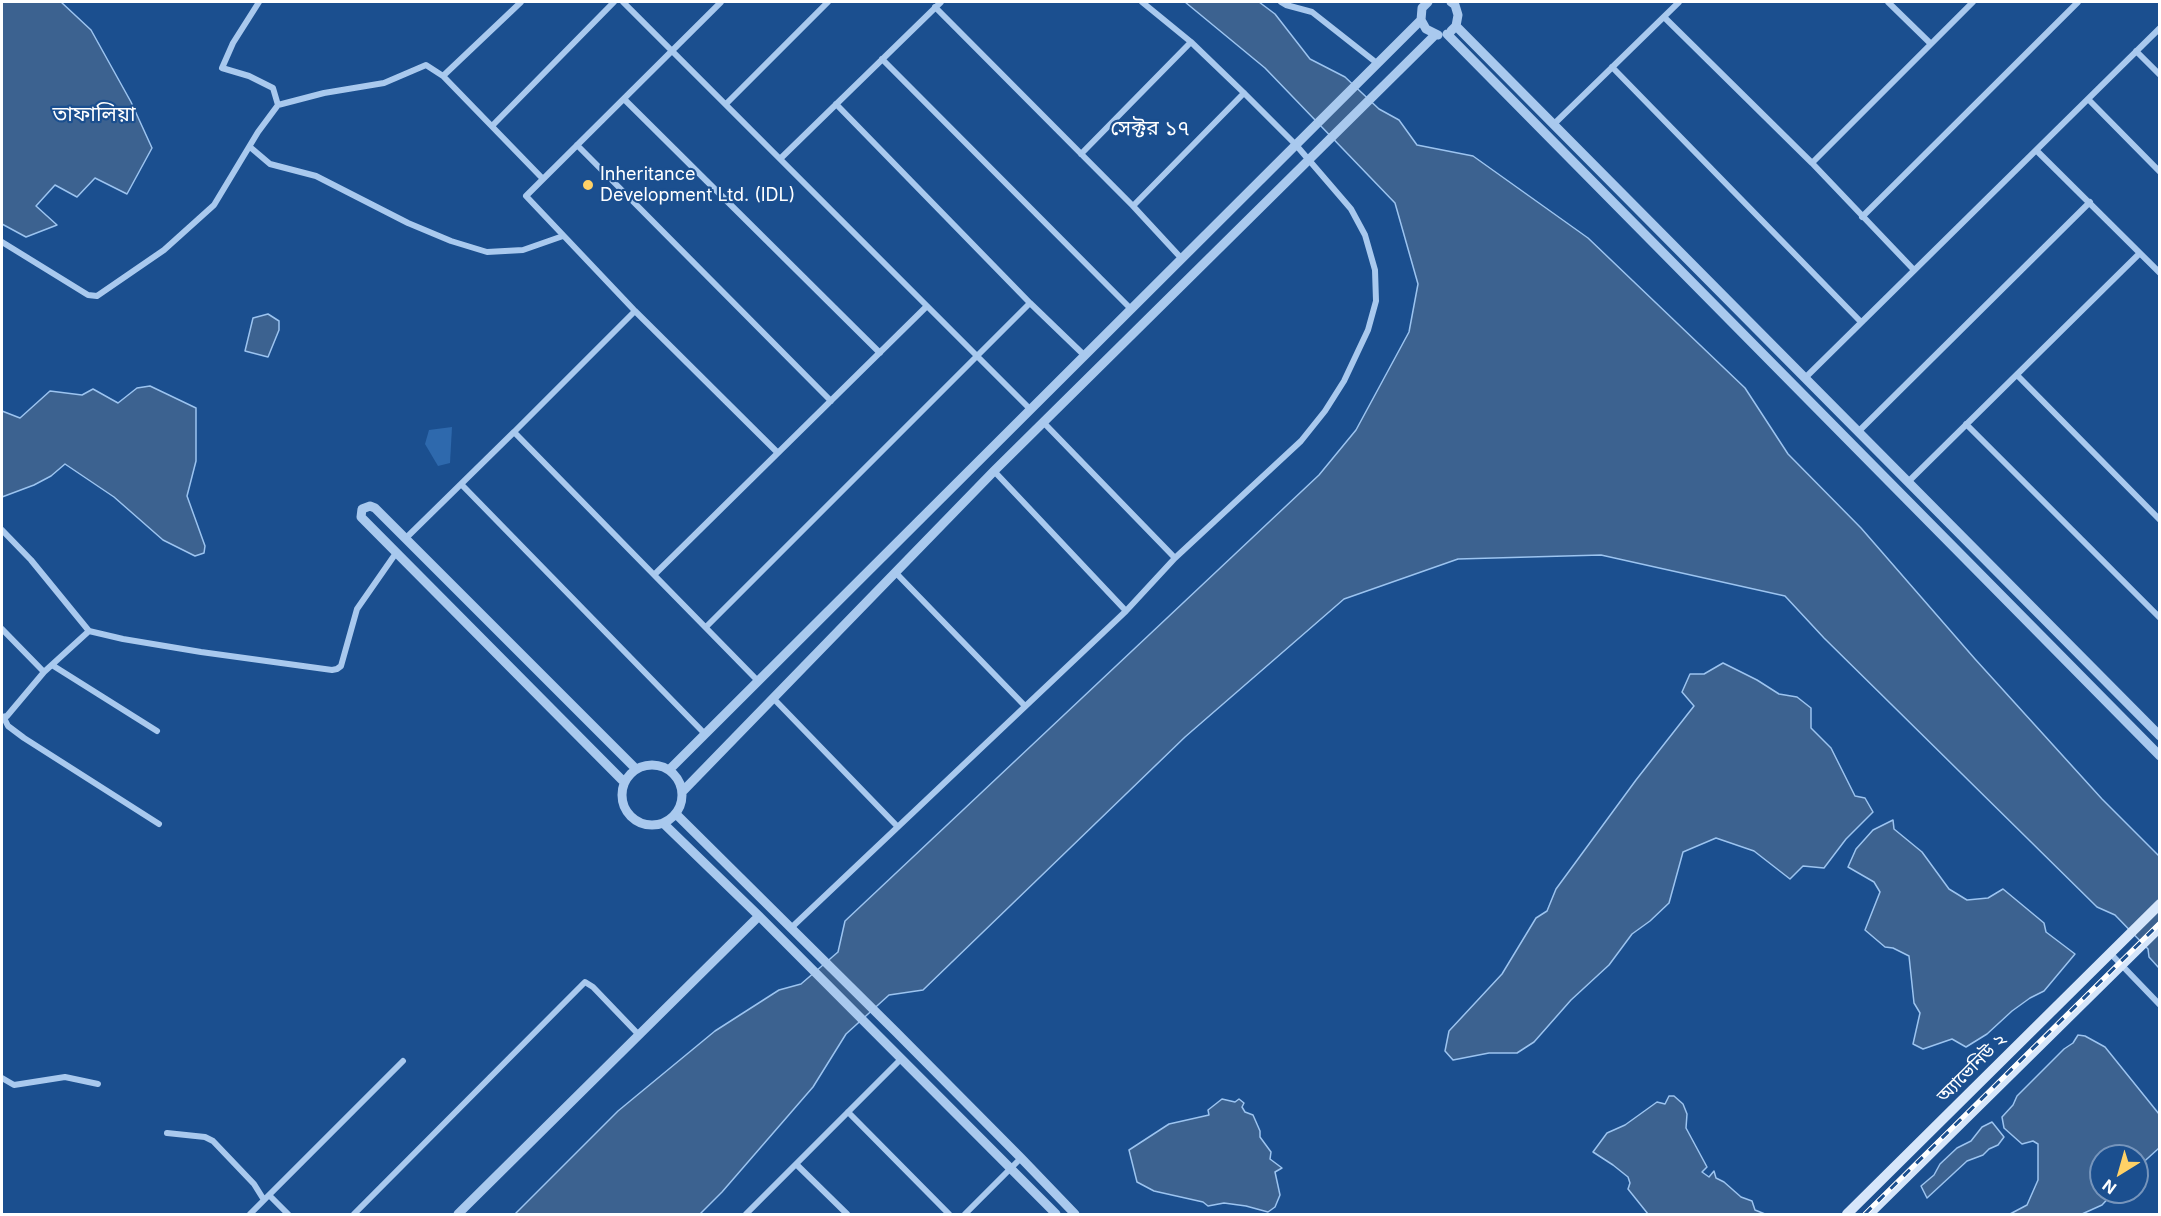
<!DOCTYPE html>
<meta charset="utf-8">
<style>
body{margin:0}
#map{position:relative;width:2161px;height:1216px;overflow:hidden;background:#1b4f8f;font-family:Inter,sans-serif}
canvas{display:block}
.frame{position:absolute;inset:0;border:3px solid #fff;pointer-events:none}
.north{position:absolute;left:2089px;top:1144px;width:60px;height:60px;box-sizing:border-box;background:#1b4f8f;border:2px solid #7695bc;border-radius:50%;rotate:217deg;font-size:16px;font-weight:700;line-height:24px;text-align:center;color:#fff}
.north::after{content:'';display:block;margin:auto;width:21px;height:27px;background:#ffd166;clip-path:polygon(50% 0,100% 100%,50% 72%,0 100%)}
</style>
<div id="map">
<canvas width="2161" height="1216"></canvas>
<div class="frame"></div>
<div class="north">N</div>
</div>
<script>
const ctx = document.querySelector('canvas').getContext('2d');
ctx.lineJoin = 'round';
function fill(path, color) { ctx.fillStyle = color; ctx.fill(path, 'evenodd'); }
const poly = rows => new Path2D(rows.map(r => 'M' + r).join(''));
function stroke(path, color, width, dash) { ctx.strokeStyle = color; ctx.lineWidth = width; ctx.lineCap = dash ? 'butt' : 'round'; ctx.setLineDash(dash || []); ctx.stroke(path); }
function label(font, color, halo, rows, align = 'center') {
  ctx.font = font + ' Inter,"Noto Sans Bengali",sans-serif'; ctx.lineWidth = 4.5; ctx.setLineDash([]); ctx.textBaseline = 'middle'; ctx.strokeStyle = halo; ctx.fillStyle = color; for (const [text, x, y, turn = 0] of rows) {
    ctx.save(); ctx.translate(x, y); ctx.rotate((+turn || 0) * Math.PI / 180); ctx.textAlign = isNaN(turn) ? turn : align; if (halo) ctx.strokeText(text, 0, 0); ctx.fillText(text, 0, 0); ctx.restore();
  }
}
fill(poly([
 [452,427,450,463,438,466,425,444,429,430]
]), '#2e69ad');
const water = poly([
 [2,2,61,2,91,30,131,102,152,148,127,194,95,178,77,197,55,185,36,206,57,225,26,237,2,224,2,2],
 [1185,2,1259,2,1275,14,1310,59,1345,77,1379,109,1399,120,1417,145,1473,156,1588,238,1745,388,1788,454,1861,528,1975,659,2102,799,2159,856,2159,968,2149,957,2148,949,2115,915,2097,907,1824,638,1785,596,1601,555,1458,559,1344,599,1185,737,923,990,889,995,846,1034,813,1087,722,1192,700,1214,515,1214,618,1111,715,1031,779,990,801,984,838,952,845,921,1319,475,1356,430,1409,332,1418,284,1395,203,1265,68,1185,2],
 [268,314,279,321,279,330,268,357,245,351,253,318,268,314],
 [150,386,196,408,196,461,187,496,205,546,204,553,195,556,163,540,114,497,65,464,51,476,34,485,2,497,2,411,20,418,50,391,82,395,93,389,118,403,137,388,150,386],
 [1723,663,1757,680,1779,694,1797,697,1811,708,1811,728,1831,748,1855,796,1865,798,1873,812,1846,839,1824,868,1803,866,1790,879,1754,851,1716,838,1683,852,1669,903,1650,921,1632,934,1609,965,1571,1000,1534,1042,1517,1053,1489,1053,1453,1060,1445,1051,1449,1031,1502,974,1536,918,1547,911,1556,889,1636,780,1694,706,1682,692,1690,674,1704,674,1723,663],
 [1893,820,1894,829,1922,852,1949,889,1967,900,1988,898,2003,889,2044,923,2046,932,2075,954,2044,991,2030,998,2012,1011,1987,1034,1966,1047,1952,1039,1923,1049,1913,1044,1920,1013,1914,1003,1909,956,1893,948,1885,947,1865,930,1880,892,1874,882,1848,867,1856,849,1873,830,1893,820],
 [2078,1035,2085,1036,2105,1047,2159,1114,2159,1148,2137,1168,2137,1156,2101,1156,2101,1192,2114,1192,2102,1205,2082,1214,2010,1214,2027,1205,2038,1180,2038,1144,2033,1141,2022,1144,2004,1128,2002,1117,2013,1105,2017,1096,2064,1049,2073,1043,2078,1035],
 [1669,1096,1674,1096,1683,1104,1687,1114,1686,1128,1707,1167,1702,1172,1709,1177,1714,1171,1716,1178,1724,1182,1741,1197,1752,1201,1755,1210,1765,1214,1648,1214,1628,1189,1630,1183,1628,1177,1613,1165,1593,1152,1607,1133,1625,1125,1657,1102,1665,1104,1669,1096],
 [1222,1099,1235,1102,1239,1099,1244,1103,1242,1107,1245,1112,1253,1115,1260,1131,1260,1137,1271,1152,1270,1159,1282,1168,1275,1172,1280,1195,1275,1207,1268,1212,1246,1206,1224,1203,1208,1206,1203,1202,1154,1191,1137,1182,1129,1150,1169,1124,1209,1115,1208,1110,1222,1099],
 [1992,1122,2004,1137,1998,1145,1989,1149,1983,1155,1967,1161,1927,1198,1921,1186,1934,1175,1940,1164,1957,1148,1971,1141,1982,1127,1992,1122]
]);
fill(water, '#3c6290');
stroke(water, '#9cc4f0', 1.5);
stroke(poly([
 [259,2,233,43,222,68,249,76,273,88,278,105],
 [623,2,1031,410],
 [721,2,526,196,635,311,778,453],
 [1281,2,1286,5,1312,12,1378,64],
 [1888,2,1930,43],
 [935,7,1133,206,1182,259],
 [1664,17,1812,163,1914,270],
 [2136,51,2160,75],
 [882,59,1131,309],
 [1612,67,1861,322],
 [443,76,543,179],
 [624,99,880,353],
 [2088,99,2160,172],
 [726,104,828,2],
 [836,104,1030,303,1085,356],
 [1553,125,1679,2],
 [492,126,614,2],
 [577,145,831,401],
 [250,147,270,164,316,176,408,223,451,241,487,252,523,250,563,236],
 [2036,150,2160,273],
 [1081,154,1191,42],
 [780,159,941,2],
 [1812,163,1973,2],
 [1133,206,1244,93],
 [1862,217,2078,2],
 [2,242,88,295,97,296,164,250,214,205,258,132,278,105,324,93,384,83,426,65,443,76,521,2],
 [635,311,514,432,758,681],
 [2017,375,2160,520],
 [1805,378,2160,28],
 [1044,423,1175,558],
 [1966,424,2160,618],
 [1858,432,2090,202],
 [994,471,1126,611],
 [1908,482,2140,253],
 [461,484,705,734],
 [2,530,31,560,89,631],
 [405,539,514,432],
 [895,572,1025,706],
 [655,574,927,306],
 [706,627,1030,303],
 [2,629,44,672,89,631,123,639,201,652,332,670,337,669,341,666,357,609,396,553],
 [52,665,157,731],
 [773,698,897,826],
 [2,717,7,716,44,672],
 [4,718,8,726,24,738,159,824],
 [791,928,1126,611,1175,558,1301,441,1325,411,1344,381,1368,330,1376,301,1375,270,1365,235,1351,209,1296,145,1244,93,1191,42,1142,2],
 [2110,953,2160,1005],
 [2,1078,14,1085,65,1077,98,1084],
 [848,1112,949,1214],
 [167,1133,205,1137,213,1141,254,1184,264,1200],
 [796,1164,847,1214],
 [269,1195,288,1214],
 [250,1214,403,1061],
 [354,1214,582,985,585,982,593,987,639,1035],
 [746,1214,902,1058],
 [965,1214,1021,1158]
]), '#a9c9ee', 6);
stroke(poly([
 [1428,2,1422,8,1421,20,1426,29,1438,35],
 [1451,2,1455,5,1458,15,1456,26,1451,31],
 [1456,26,2160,736],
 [1447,34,2160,756],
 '622 795a30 30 0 1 1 60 0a30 30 0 1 1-60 0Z',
 [669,770,1421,20],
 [624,782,361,517,362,509,370,506,375,508,636,769],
 [682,792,994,471,1435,35],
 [676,814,896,1032,1021,1158,1075,1214],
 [663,823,759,916,1056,1214],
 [458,1214,759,916]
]), '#a9c9ee', 9);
stroke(poly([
 [1847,1214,2160,904],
 [1869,1214,2160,927]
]), '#d6e6fa', 10);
const rail = poly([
 [1865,1214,2160,923]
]);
stroke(rail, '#fff', 5);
stroke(rail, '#1b4f8f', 3, [9]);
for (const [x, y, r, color] of [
 [588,185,6,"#ffd166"]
]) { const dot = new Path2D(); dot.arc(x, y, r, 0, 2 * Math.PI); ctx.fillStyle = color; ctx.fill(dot); stroke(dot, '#1b4f8f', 2); }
label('18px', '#fff', '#1b4f8f', [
 ["Inheritance",600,175],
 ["Development Ltd. (IDL)",600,196]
], 'left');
label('18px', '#fff', '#1b4f8f', [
 ["অ্যাভেনিউ ২",1972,1068,-45]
]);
label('21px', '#fff', '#1b4f8f', [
 ["তাফালিয়া",94,115],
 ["সেক্টর ১৭",1150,129]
]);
</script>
